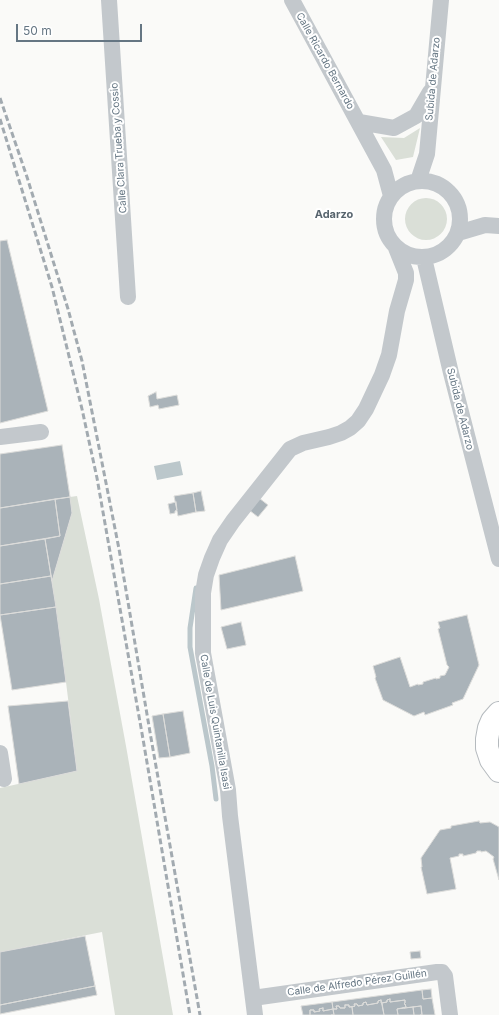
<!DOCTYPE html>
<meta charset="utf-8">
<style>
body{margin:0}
#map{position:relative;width:499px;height:1015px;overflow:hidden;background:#fafaf8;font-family:Inter,sans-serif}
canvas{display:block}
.scale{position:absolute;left:16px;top:24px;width:126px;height:18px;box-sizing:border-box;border:2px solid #657683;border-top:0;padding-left:5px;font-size:12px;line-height:14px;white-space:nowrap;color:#657683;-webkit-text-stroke:3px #fff;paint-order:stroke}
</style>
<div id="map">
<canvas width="499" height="1015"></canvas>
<div class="scale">50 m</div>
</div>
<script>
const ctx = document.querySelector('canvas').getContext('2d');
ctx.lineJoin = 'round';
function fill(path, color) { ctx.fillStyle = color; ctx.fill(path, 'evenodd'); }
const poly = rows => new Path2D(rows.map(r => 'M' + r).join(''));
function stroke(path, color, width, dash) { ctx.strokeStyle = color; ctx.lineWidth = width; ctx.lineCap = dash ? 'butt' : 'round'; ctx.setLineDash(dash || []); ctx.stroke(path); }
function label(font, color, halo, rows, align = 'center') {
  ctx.font = font + ' Inter,sans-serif'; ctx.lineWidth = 4; ctx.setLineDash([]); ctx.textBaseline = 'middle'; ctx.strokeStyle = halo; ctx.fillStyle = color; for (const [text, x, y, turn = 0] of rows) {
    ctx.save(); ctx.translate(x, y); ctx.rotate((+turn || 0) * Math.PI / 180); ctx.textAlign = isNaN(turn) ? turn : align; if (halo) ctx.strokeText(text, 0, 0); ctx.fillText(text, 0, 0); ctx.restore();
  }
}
fill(poly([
 [420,128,413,157,396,160,381,137,404,138],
 '405 219a21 21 0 1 1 42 0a21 21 0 1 1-42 0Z',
 [77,496,99,599,126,746,173,1015,115,1015,102,932,0,952,0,788,77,771,66,682,52,581,72,513,70,497]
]), '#dadfd7');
fill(poly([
 [180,461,183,475,157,480,154,466]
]), '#bbc7cb');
stroke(poly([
 [196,588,190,628,190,647,212,766,216,799]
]), '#bbc7cb', 5);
const building = poly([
 [7,240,48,411,0,423,0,241,7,240],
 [156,392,157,399,177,395,179,405,159,409,158,405,150,407,148,396,156,392],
 [62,445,70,497,0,508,0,454,62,445],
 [201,491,205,511,196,512,193,493,201,491],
 [193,493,196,512,178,516,174,496,193,493],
 [70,497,72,513,52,581,45,539,60,536,55,499,70,497],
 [259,498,268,505,258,517,249,510,259,498],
 [55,499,60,536,0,546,0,508,55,499],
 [176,502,177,510,175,511,175,513,170,514,168,504,176,502],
 [45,539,51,576,0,584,0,546,45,539],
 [295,556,303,591,221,610,219,575,295,556],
 [51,576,56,607,0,615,0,584,51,576],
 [56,607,66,682,12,690,0,615,56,607],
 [467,615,479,665,463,699,452,703,453,705,425,715,424,712,414,716,383,700,375,678,376,677,373,666,400,657,410,687,418,684,418,685,423,684,423,682,436,678,436,679,440,678,440,676,445,675,449,667,447,665,438,629,440,628,438,622,467,615],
 [241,622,246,645,227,649,221,627,241,622],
 [68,701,77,771,19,784,8,706,68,701],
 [183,711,190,753,170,757,163,714,183,711],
 [163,714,170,757,159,758,152,716,163,714],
 [479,821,480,823,490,822,499,827,499,880,493,859,494,857,486,851,481,852,481,851,477,851,476,853,463,856,463,854,459,854,459,856,450,858,456,889,427,894,421,867,422,867,421,858,440,830,451,828,451,826,479,821],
 [85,936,95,986,0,1005,0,952,85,936],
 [420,951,421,958,411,959,410,952,420,951],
 [95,986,97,995,0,1014,0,1005,95,986],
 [431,989,432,998,423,999,422,990,431,989],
 [422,990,423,999,432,998,435,1015,420,1015,422,1015,421,1006,404,1008,406,1007,405,1004,404,1004,405,1003,405,1000,390,1002,390,999,387,1000,387,1002,381,1003,381,1000,378,1001,378,1003,367,1005,366,1002,363,1003,363,1005,358,1006,357,1004,354,1004,355,1006,349,1007,349,1005,345,1005,345,1008,340,1008,339,1006,336,1006,337,1009,333,1009,332,1002,422,990],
 [390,999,390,1002,405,1000,405,1003,404,1004,405,1004,406,1007,397,1009,398,1015,384,1015,382,1003,387,1002,387,1000,390,999],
 [381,1000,384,1015,353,1015,352,1007,355,1006,354,1004,357,1004,358,1006,363,1005,363,1003,366,1002,367,1005,378,1003,378,1001,381,1000],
 [332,1002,333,1009,323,1011,323,1008,319,1009,320,1011,314,1012,314,1010,310,1010,310,1015,303,1015,301,1006,332,1002],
 [345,1005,349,1005,349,1007,352,1007,353,1015,331,1015,334,1015,333,1009,337,1009,336,1006,339,1006,340,1008,345,1008,345,1005],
 [421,1006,422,1015,414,1015,413,1007,421,1006],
 [413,1007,414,1015,398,1015,397,1009,413,1007],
 [323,1008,323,1011,333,1009,334,1015,310,1015,310,1010,314,1010,314,1012,320,1011,319,1009,323,1008]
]);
fill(building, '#aab3b9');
stroke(building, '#dcdcda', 1);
const primary = poly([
 [499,713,492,721,489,728,487,739,487,748,491,760,499,771]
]);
stroke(primary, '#b5babe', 24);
stroke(poly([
 [109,0,128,297],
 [292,0,384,170,391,196],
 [359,122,394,128,416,116,430,92],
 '384 219a38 38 0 1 1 76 0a38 38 0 1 1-76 0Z',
 [418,181,427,154,441,0],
 [458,233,485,225,499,226],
 [424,258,451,373,499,559],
 [0,437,41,432],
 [0,753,4,779],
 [253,998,437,972,442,972,445,976,450,1015],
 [255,1015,230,816,228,790,203,653,203,593,206,575,212,558,220,540,233,521,290,449,303,443,329,437,341,433,350,428,358,421,366,409,382,375,389,355,397,311,406,280,406,273,396,248]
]), '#c3c8cc', 16);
stroke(primary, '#fff', 22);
stroke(poly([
 [0,98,27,177,68,309,82,361,119,549,151,738,200,1015],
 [0,119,52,287,82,409,97,478,143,739,190,1015]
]), '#a2aab0', 3, [6, 3]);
label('10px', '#657683', '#fff', [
 ["Calle Ricardo Bernardo",325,61,61],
 ["Subida de Adarzo",433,79,-85],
 ["Calle Clara Trueba y Cossio",119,148,-94],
 ["Subida de Adarzo",460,409,76],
 ["Calle de Luis Quintanilla Isasi",215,722,80],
 ["Calle de Alfredo Pérez Guillén",357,983,-8]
]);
label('bold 11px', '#57646e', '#fff', [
 ["Adarzo",334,215]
]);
</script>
